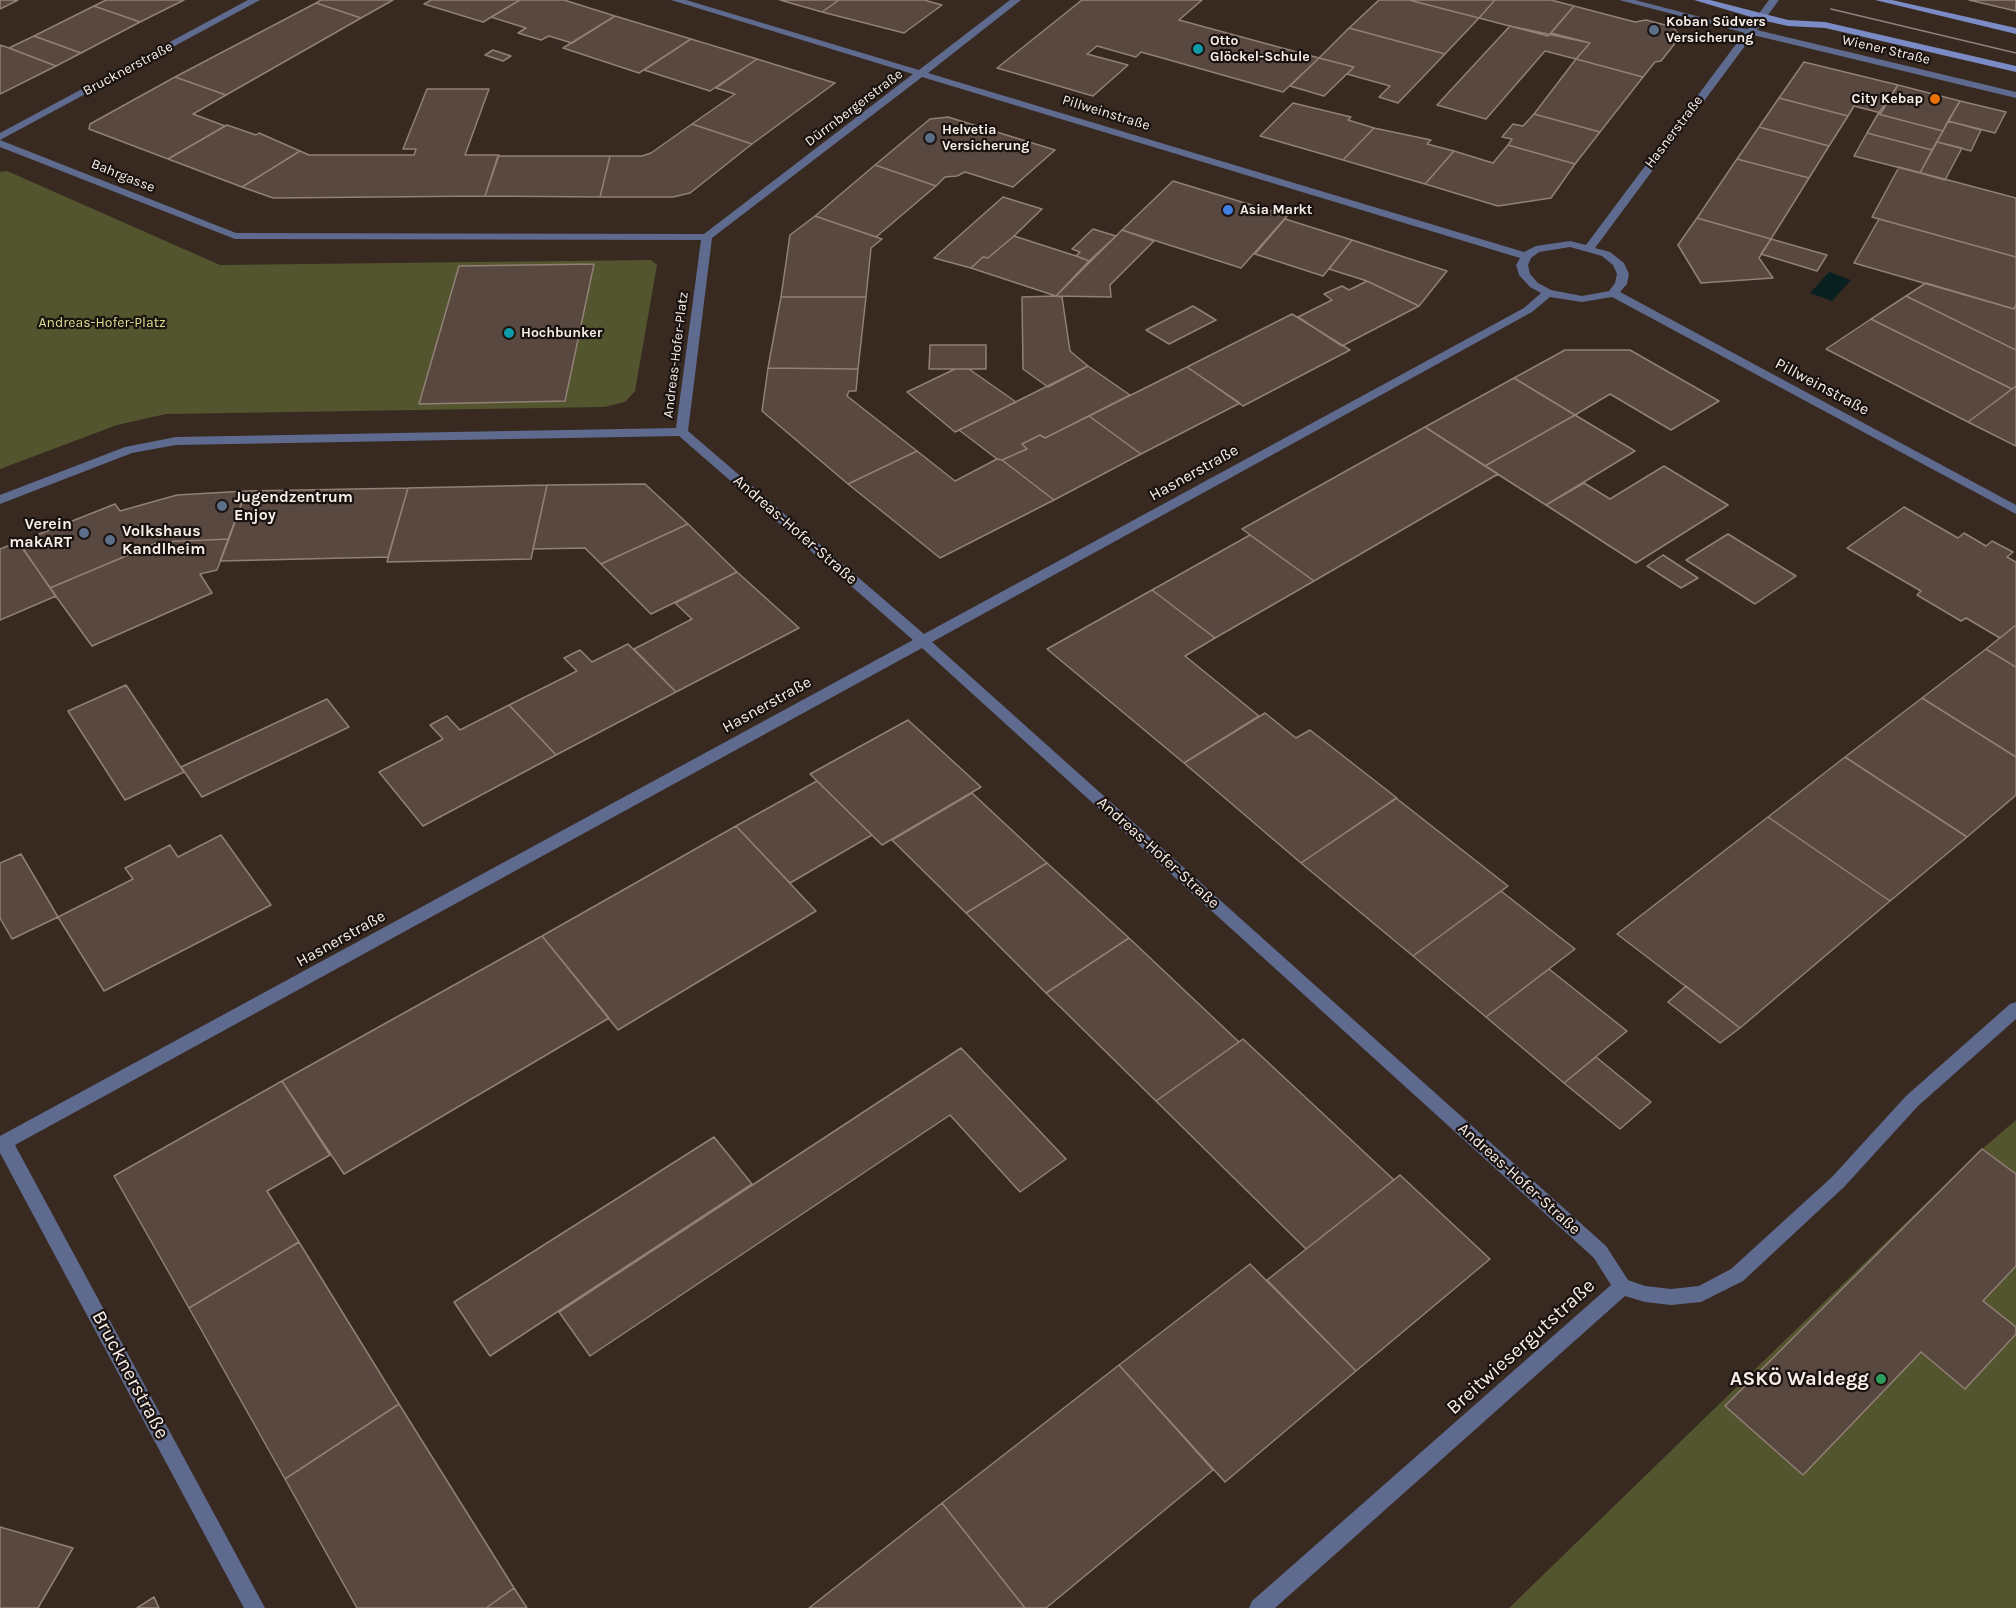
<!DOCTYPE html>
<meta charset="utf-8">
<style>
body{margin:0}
canvas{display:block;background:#382921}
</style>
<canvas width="2016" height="1608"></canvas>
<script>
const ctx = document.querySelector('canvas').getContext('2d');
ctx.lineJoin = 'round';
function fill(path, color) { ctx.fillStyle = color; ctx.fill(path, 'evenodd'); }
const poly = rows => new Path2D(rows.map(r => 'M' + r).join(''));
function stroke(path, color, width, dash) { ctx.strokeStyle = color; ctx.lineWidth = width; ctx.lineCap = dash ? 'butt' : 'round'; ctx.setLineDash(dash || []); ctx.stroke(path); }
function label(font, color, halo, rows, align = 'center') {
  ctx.font = font + ' Karla,sans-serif'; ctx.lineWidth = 4.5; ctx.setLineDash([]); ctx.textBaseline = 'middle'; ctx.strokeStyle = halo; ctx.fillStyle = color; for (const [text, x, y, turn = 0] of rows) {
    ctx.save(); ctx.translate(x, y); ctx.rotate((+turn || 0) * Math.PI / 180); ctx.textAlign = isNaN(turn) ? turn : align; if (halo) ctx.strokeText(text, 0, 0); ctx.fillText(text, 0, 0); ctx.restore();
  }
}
fill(poly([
 [7,171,220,265,651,260,657,265,635,391,625,402,604,407,166,414,117,425,0,469,0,172],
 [2016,1120,2016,1608,1509,1608,1982,1149]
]), '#53552e');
fill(poly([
 [1829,272,1851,280,1832,301,1810,293]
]), '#092021');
const building = poly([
 [0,0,18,0,0,9,0,0],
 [106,0,184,0,140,22,94,6,106,0],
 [321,0,393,0,361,18,316,3,321,0],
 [431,0,520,0,483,22,424,4,431,0],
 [520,0,564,0,615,16,572,43,549,36,541,40,518,33,526,28,491,17,520,0],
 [780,0,839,0,822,12,780,0],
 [839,0,924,0,942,5,904,33,822,12,839,0],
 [1082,0,1202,0,1179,20,1319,58,1283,92,1141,52,1136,57,1097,46,1087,54,1128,65,1093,96,997,68,1082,0],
 [1379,0,1409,0,1479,18,1445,54,1349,28,1379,0],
 [1409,0,1495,0,1479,18,1409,0],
 [1495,0,1551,0,1574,6,1548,36,1479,18,1495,0],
 [1969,0,2016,0,2016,11,1969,0],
 [316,3,361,18,226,95,175,77,316,3],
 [94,6,140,22,81,53,34,36,94,6],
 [1574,6,1635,22,1646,20,1673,27,1680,37,1661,61,1655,62,1643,77,1576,59,1590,43,1551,33,1574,6],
 [615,16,691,39,639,73,563,48,615,16],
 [1510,26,1590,43,1576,59,1545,51,1486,119,1437,105,1510,26],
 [1349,28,1445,54,1398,103,1379,97,1390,86,1347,74,1354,67,1319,58,1349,28],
 [34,36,81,53,56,66,9,48,34,36],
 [691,39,757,59,710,91,644,70,691,39],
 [0,45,9,48,56,66,0,94,0,45],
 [493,50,511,56,503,61,485,55,493,50],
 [1319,58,1354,67,1324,96,1290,86,1319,58],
 [757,59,835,83,752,144,692,124,735,94,716,88,757,59],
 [1576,59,1643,77,1600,132,1534,114,1576,59],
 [1804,62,1898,85,1881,113,1854,106,1848,116,1779,98,1804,62],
 [175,77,226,95,193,114,225,126,168,159,89,129,90,124,175,77],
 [1898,85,1960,101,1943,131,1878,114,1898,85],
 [427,89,489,89,465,155,499,155,485,196,273,198,242,187,300,151,309,155,414,155,416,149,403,149,427,89],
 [1779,98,1848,116,1829,146,1759,127,1779,98],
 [1960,101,2006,112,1995,133,1948,121,1960,101],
 [1293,103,1351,117,1348,120,1374,128,1343,160,1260,136,1293,103],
 [1534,114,1600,132,1575,164,1508,145,1512,139,1502,137,1513,124,1523,126,1534,114],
 [1878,114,1943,131,1932,150,1867,133,1878,114],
 [948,117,1055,150,1013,187,965,172,957,176,945,177,936,186,875,165,930,119,948,117],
 [1948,121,1981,130,1971,151,1937,142,1948,121],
 [692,124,752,144,690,193,673,197,600,197,610,156,642,156,651,153,692,124],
 [227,125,256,135,259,133,300,151,242,187,168,159,227,125],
 [1759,127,1829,146,1809,178,1737,159,1759,127],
 [1374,128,1431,140,1427,144,1454,151,1425,184,1343,160,1374,128],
 [1867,133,1932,150,1920,173,1854,156,1867,133],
 [1937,142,1962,148,1945,180,1920,173,1937,142],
 [1508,145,1575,164,1551,198,1498,206,1425,184,1454,151,1493,163,1508,145],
 [498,156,610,156,600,197,485,196,498,156],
 [1737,159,1809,178,1771,239,1697,218,1737,159],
 [875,165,936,186,876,237,815,216,875,165],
 [1899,167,2016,198,2016,257,1872,217,1899,167],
 [1173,181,1268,210,1288,215,1241,268,1122,230,1173,181],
 [1003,197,1042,209,1014,236,988,258,983,257,971,268,934,258,1003,197],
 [815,216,882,239,871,248,866,297,781,297,790,235,815,216],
 [1697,218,1771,239,1759,258,1773,278,1701,283,1678,245,1697,218],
 [1285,219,1352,240,1323,276,1255,254,1285,219],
 [1879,219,2016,257,2016,304,2014,309,1854,263,1879,219],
 [1093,229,1116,236,1089,261,1076,256,1080,252,1072,249,1093,229],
 [1122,230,1154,241,1110,285,1111,297,1056,296,1122,230],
 [1014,236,1076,256,1089,261,1056,296,971,268,983,257,988,258,1014,236],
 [1771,239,1827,255,1817,271,1761,254,1771,239],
 [1352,240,1447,271,1419,306,1367,281,1329,269,1352,240],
 [594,264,565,401,419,404,459,266,594,264],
 [1367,281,1419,306,1342,346,1298,317,1332,300,1324,294,1342,286,1349,290,1367,281],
 [1926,283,2014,309,2016,304,2016,350,1906,296,1926,283],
 [1056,296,1062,297,1070,351,1088,366,1048,387,1023,369,1022,297,1056,296],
 [1906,296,2016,350,2016,386,2012,389,1871,319,1906,296],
 [781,297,866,297,858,369,768,368,781,297],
 [1193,306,1216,320,1169,344,1146,330,1193,306],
 [1292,314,1350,350,1243,406,1187,367,1292,314],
 [1871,319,2012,389,1968,422,1826,349,1871,319],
 [930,345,986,345,986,369,929,369,930,345],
 [1565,350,1630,350,1719,401,1671,430,1610,394,1575,415,1514,378,1565,350],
 [1088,366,1130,395,1045,438,1040,435,1022,444,1027,449,1002,460,997,459,959,430,1088,366],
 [1187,367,1240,403,1141,454,1089,416,1187,367],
 [768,368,858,369,856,391,849,391,847,396,917,451,848,484,762,411,768,368],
 [955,369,969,369,1016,402,955,432,907,392,955,369],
 [1514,378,1575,415,1485,466,1425,427,1514,378],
 [2016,386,2016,446,1968,422,2016,386],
 [1575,415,1635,451,1546,505,1485,466,1575,415],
 [1089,416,1141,454,1054,500,1002,460,1027,449,1022,444,1040,435,1045,438,1089,416],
 [1425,427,1498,474,1314,581,1242,529,1425,427],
 [917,451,955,481,997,459,1002,460,1054,500,940,558,848,484,917,451],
 [1664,466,1728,505,1636,563,1546,505,1584,483,1610,499,1664,466],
 [645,484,688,524,601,564,585,548,533,549,547,485,645,484],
 [547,485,531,559,387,562,408,488,547,485],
 [408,488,388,557,220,561,246,491,408,488],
 [246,491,229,539,159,542,50,588,22,547,40,540,37,535,115,504,120,511,177,495,246,491],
 [1904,507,1958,538,1964,533,1986,546,1992,541,2013,552,2007,557,2016,562,2016,625,2000,638,1966,618,1961,621,1917,595,1921,591,1847,548,1904,507],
 [688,524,737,572,651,614,601,564,688,524],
 [1728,534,1796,576,1755,604,1686,560,1728,534],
 [1250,535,1314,581,1215,638,1152,590,1250,535],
 [229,539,217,570,200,574,212,593,92,646,50,588,159,542,229,539],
 [18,542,56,596,0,620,0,549,18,542],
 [1663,555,1698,578,1681,588,1647,566,1663,555],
 [737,572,799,628,676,692,634,649,692,619,675,603,737,572],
 [1152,590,1215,638,1185,656,1259,716,1184,763,1047,649,1152,590],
 [2016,625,2016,667,1986,649,2016,625],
 [628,644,676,692,556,755,509,705,577,671,564,658,580,650,592,662,628,644],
 [1986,649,2016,667,2016,757,1922,698,1986,649],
 [126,685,184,772,125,800,68,711,126,685],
 [1922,698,2016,757,2016,795,1967,837,1845,757,1922,698],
 [327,699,349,727,202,797,181,767,327,699],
 [509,705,556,755,423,826,379,772,443,739,430,725,447,716,460,730,509,705],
 [1265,713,1296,738,1310,730,1397,798,1301,863,1184,763,1265,713],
 [908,720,981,787,882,845,810,774,908,720],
 [1845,757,1967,837,1890,901,1768,817,1845,757],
 [817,781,872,835,790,883,736,826,817,781],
 [972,793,1047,863,966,913,892,840,972,793],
 [1396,798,1508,886,1413,956,1301,863,1396,798],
 [1768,817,1890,901,1740,1028,1617,934,1768,817],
 [736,826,816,911,618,1030,542,936,736,826],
 [221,835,271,905,104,991,58,917,133,879,125,868,170,845,178,857,221,835],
 [21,854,58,917,12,939,0,918,0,863,21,854],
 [1047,863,1129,938,1046,993,966,913,1047,863],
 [1501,891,1575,949,1486,1017,1413,956,1501,891],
 [542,936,609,1018,344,1174,282,1081,542,936],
 [1129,938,1239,1042,1156,1101,1046,993,1129,938],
 [1549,969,1627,1031,1564,1083,1486,1017,1549,969],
 [1686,986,1740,1028,1720,1043,1668,1002,1686,986],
 [1243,1039,1394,1180,1306,1249,1156,1101,1243,1039],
 [961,1048,1066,1159,1020,1192,950,1115,590,1356,559,1312,961,1048],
 [1596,1057,1651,1102,1620,1129,1564,1083,1596,1057],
 [282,1081,330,1155,267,1191,299,1242,189,1308,114,1176,282,1081],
 [714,1137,752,1184,490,1356,454,1302,714,1137],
 [1982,1149,2016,1174,2016,1266,1983,1301,2016,1327,2016,1334,1965,1389,1921,1352,1803,1475,1725,1406,1982,1149],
 [1400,1175,1490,1259,1356,1371,1267,1280,1400,1175],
 [299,1242,399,1404,285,1479,189,1308,299,1242],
 [1250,1264,1356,1371,1225,1482,1119,1365,1250,1264],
 [1119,1365,1213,1470,1046,1608,1025,1608,942,1503,1119,1365],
 [399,1404,514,1588,486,1608,357,1608,285,1479,399,1404],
 [942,1503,1025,1608,809,1608,942,1503],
 [0,1527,73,1548,38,1608,0,1608,0,1527],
 [514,1588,527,1608,486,1608,514,1588],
 [154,1597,159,1608,137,1608,154,1597]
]);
fill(building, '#594840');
stroke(building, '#928076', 1.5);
fill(poly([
 [1619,0,1635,0,1754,31,1749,34,1619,0]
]), '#5e6a8e');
fill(poly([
 [248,0,260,0,0,140,236,233,704,234,913,74,671,0,686,0,919,70,1010,0,1021,0,928,73,1524,252,1536,246,1570,241,1586,245,1769,0,1779,0,1757,30,2016,92,2016,98,1753,35,1595,248,1610,252,1624,263,1629,274,1627,284,1620,292,2016,505,2016,514,1612,297,1582,302,1550,297,1532,312,932,642,1606,1246,1628,1280,1645,1286,1671,1289,1699,1286,1731,1269,1832,1177,1906,1096,2010,1004,2016,1002,2016,1019,1918,1106,1844,1187,1743,1281,1701,1302,1671,1305,1645,1302,1625,1296,1275,1608,1249,1608,1252,1601,1611,1285,1594,1258,922,648,15,1145,265,1608,244,1608,0,1153,0,1136,913,640,679,436,176,445,132,453,0,504,0,495,125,447,176,437,676,428,701,240,235,239,0,147,0,133,248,0],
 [922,77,1520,258,1516,265,1519,275,1530,287,1541,293,1524,308,924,634,688,431,712,238,922,77],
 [1570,247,1602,256,1613,265,1617,274,1615,283,1609,291,1582,296,1551,290,1538,283,1530,274,1528,265,1531,258,1539,252,1570,247]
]), '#5e6a8e');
fill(poly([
 [1694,0,1710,0,1788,20,1825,22,2016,66,2016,72,1825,28,1788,26,1761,20,1694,0],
 [1875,0,1892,0,2016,28,2016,34,1875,0]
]), '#7a8bc5');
stroke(poly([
 [1831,9,2016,53]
]), '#91847e', 1.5);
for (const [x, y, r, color] of [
 [1654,30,6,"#5c6f8a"],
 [1198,49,6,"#0f9aa8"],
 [1935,99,6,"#e8710a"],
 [930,138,6,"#5c6f8a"],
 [1228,210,6,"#3f7fe0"],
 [509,333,6,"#0f9aa8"],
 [222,506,6,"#5c6f8a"],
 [84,533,6,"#5c6f8a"],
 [110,540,6,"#5c6f8a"],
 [1881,1379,6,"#2e9e5b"]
]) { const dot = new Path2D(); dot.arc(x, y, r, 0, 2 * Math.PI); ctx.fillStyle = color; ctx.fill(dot); stroke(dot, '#1a1310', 2); }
label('bold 14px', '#f9eee9', '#1a1310', [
 ["Koban Südvers",1666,22],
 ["Versicherung",1666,38],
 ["Otto",1210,41],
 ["Glöckel-Schule",1210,57],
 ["City Kebap",1923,99,"right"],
 ["Helvetia",942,130],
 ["Versicherung",942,146],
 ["Asia Markt",1240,210],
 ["Hochbunker",521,333]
], 'left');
label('14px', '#f9eee9', '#1a1310', [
 ["Wiener Straße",1886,50,13],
 ["Brucknerstraße",128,69,-28],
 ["Dürrnbergerstraße",854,108,-37],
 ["Pillweinstraße",1106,113,17],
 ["Hasnerstraße",1674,132,-53],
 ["Bahrgasse",123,176,22],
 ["Andreas-Hofer-Platz",676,355,-83]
]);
label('14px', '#dadf90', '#1a1310', [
 ["Andreas-Hofer-Platz",102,323]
]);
label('16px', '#f9eee9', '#1a1310', [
 ["Pillweinstraße",1822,387,28],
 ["Hasnerstraße",1194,473,-29],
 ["Andreas-Hofer-Straße",795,530,41],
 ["Hasnerstraße",767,705,-29],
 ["Andreas-Hofer-Straße",1158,853,42],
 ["Hasnerstraße",341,939,-29],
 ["Andreas-Hofer-Straße",1519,1179,42]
]);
label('bold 16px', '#f9eee9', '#1a1310', [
 ["Jugendzentrum",234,497],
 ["Enjoy",234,515],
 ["Verein",72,524,"right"],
 ["makART",72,542,"right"],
 ["Volkshaus",122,531],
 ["Kandlheim",122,549]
], 'left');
label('20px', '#f9eee9', '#1a1310', [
 ["Breitwiesergutstraße",1521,1347,-42],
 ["Brucknerstraße",130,1375,62]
]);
label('bold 20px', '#f9eee9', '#1a1310', [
 ["ASKÖ Waldegg",1869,1379]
], 'right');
</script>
